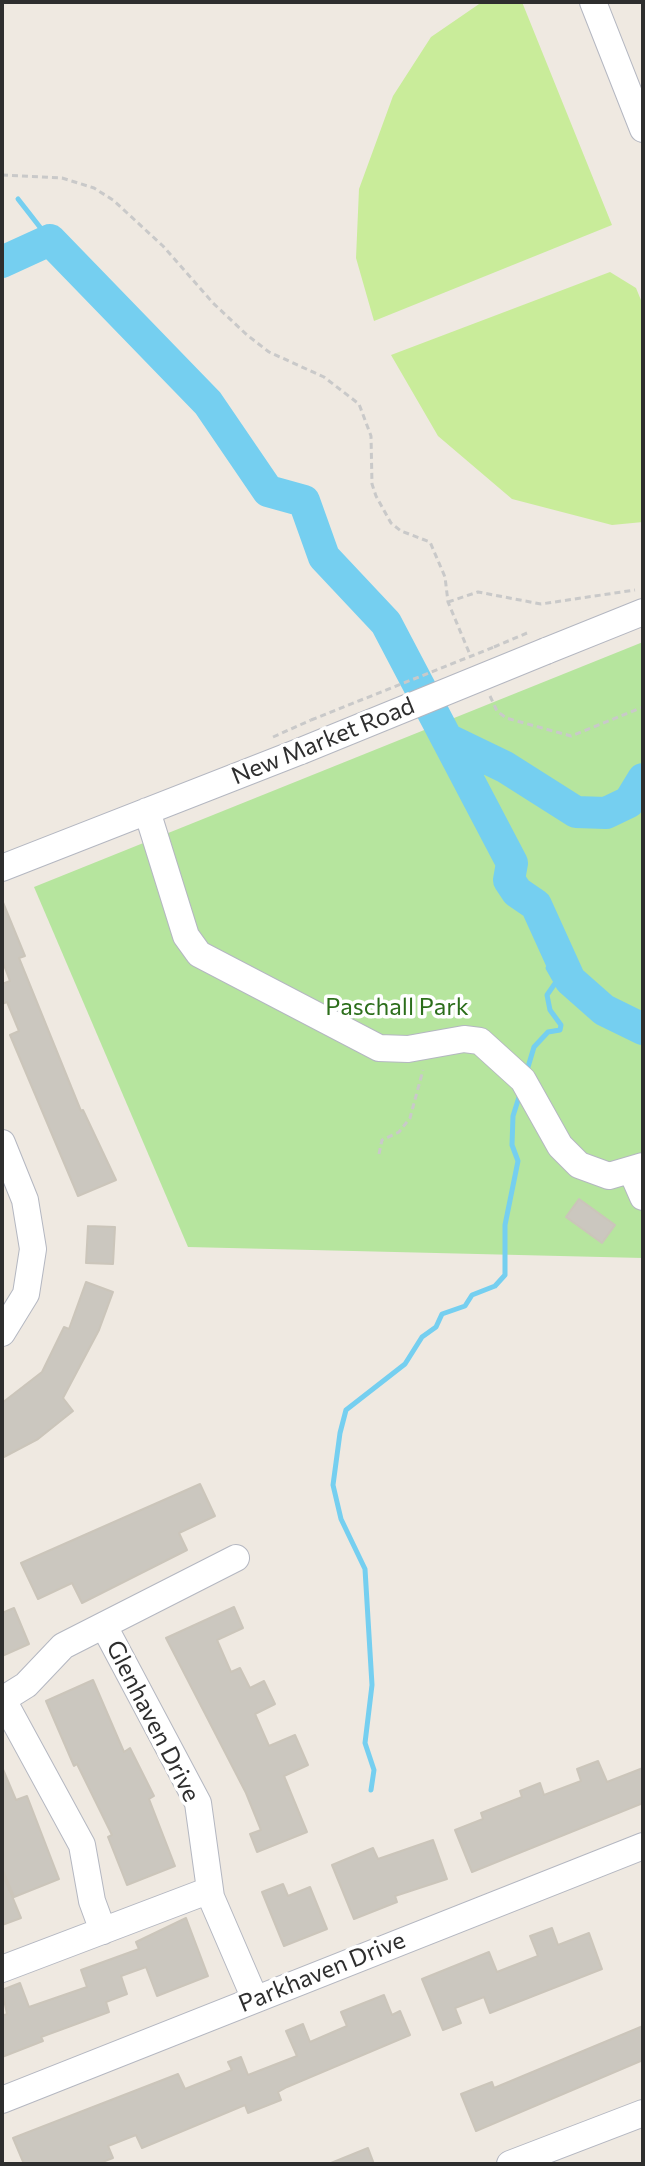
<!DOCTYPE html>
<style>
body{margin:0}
#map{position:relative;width:645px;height:2166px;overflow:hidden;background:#efe9e1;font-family:Commissioner,sans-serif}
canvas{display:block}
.frame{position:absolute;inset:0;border:4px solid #2e2e2e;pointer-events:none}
</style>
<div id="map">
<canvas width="645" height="2166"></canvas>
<div class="frame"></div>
</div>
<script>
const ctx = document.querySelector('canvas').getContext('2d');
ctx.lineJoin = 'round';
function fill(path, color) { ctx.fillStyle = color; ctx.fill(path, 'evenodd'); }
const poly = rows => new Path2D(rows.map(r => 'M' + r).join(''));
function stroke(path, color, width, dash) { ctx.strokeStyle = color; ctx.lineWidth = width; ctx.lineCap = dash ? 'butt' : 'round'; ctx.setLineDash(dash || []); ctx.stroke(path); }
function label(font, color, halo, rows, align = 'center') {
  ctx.font = font + ' Commissioner,sans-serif'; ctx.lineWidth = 7; ctx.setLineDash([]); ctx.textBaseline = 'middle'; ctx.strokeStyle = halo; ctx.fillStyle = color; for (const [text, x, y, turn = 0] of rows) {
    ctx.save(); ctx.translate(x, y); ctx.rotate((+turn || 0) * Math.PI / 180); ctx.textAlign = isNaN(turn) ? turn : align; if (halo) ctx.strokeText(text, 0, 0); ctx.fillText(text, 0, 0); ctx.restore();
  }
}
fill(poly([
 [643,642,643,1258,188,1247,34,887]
]), '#b6e59e');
fill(poly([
 [482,2,522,2,612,225,374,321,356,258,359,189,393,96,431,37],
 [610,272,636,288,643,305,643,522,612,525,512,499,438,436,391,355]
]), '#c9ec9a');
stroke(poly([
 [18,199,50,240],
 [528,1067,534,1047,548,1032,560,1030,561,1025,550,1010,547,995,556,982,548,968,556,950],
 [371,1790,374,1770,365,1743,372,1685,365,1569,341,1519,333,1485,340,1433,346,1410,405,1364,422,1337,436,1327,442,1314,465,1306,472,1295,495,1286,505,1275,505,1225,518,1161,512,1145,513,1116,520,1094]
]), '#75cff0', 5);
stroke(poly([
 [2,262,50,240,208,403,268,491,304,501,324,557,386,623,512,863,509,880,517,892,536,905,570,980,604,1010,643,1029],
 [447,739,505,767,576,812,606,813,629,802,643,779]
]), '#75cff0', 32);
const building = poly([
 [2,900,25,956,19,958,81,1111,83,1110,116,1180,78,1196,10,1035,19,1031,7,1002,2,1004,2,984,10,981,2,960,2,900],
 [579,1199,615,1225,602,1243,566,1217,579,1199],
 [88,1226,115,1227,113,1264,86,1263,88,1226],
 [86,1282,113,1292,99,1330,63,1398,73,1411,38,1439,2,1458,2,1403,42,1372,64,1327,69,1329,86,1282],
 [200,1484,215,1516,179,1533,187,1550,82,1603,72,1583,38,1599,21,1563,200,1484],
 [234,1607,243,1628,217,1640,231,1672,240,1668,250,1688,264,1681,275,1704,255,1714,269,1746,295,1735,308,1765,284,1776,307,1832,257,1852,250,1834,261,1830,246,1793,166,1638,234,1607],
 [14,1608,29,1644,2,1656,2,1613,14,1608],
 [93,1680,124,1752,130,1748,154,1796,149,1799,175,1866,127,1885,108,1837,112,1835,77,1764,74,1766,46,1701,93,1680],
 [598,1761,607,1782,643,1768,643,1803,472,1872,455,1830,483,1819,481,1813,522,1797,520,1791,540,1783,544,1795,581,1781,577,1769,598,1761],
 [2,1767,16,1800,27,1796,59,1879,14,1897,2,1868,2,1767],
 [433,1840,447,1879,395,1896,397,1902,354,1919,332,1865,373,1848,378,1859,433,1840],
 [2,1872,21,1918,2,1925,2,1872],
 [283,1884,288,1896,310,1887,327,1929,284,1946,262,1892,283,1884],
 [186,1918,208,1976,157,1996,146,1967,121,1976,127,1994,106,2002,109,2012,41,2037,43,2041,2,2057,2,2016,7,2014,2,1990,20,1983,29,2007,87,1987,81,1970,139,1949,136,1942,186,1918],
 [552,1928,558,1945,589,1933,602,1969,490,2013,484,1997,455,2008,461,2023,443,2030,422,1979,489,1952,497,1972,538,1956,530,1936,552,1928],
 [384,1995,392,2015,400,2011,410,2035,287,2087,278,2092,281,2100,248,2113,245,2105,142,2148,136,2135,108,2146,113,2158,97,2164,24,2164,13,2138,178,2074,185,2089,232,2070,228,2062,241,2057,248,2075,297,2056,286,2031,303,2024,310,2042,347,2026,341,2012,384,1995],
 [643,2026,643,2060,476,2131,461,2094,492,2082,494,2088,643,2026],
 [368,2148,374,2164,331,2164,331,2163,368,2148]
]);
fill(building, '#cbc7bf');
stroke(building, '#cbc5ba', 2);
const minor = poly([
 [593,2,643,129],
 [546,651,643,612],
 [147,811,186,936,199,954,379,1048,408,1049,464,1039,480,1041,523,1080,560,1146,579,1165,609,1176,643,1166],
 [2,868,301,751],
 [2,1143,25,1200,33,1249,26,1294,2,1333],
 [632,1172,643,1197],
 [104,1626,198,1803,211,1897,255,1999],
 [2,1700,26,1685,63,1646,236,1558],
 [3,1700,82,1845,92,1901,103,1931],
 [2,1969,210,1890],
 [2,2100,643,1846],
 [510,2164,643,2113]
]);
stroke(minor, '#b4b7c1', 28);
stroke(poly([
 [2,175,62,178,94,188,113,200,163,246,213,303,247,335,269,352,324,377,359,404,371,436,372,484,376,496,391,523,401,531,430,542,445,577,448,602,471,657],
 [448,602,478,592,541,604,635,590],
 [494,647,527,633],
 [490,696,497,711,506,718,571,736,643,707],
 [273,737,311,720],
 [379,1154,382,1140,399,1132,410,1118,423,1070]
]), '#c9c9c9', 3, [6, 4]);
stroke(minor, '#fff', 26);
const minorBridge = poly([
 [301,751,546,651]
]);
stroke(minorBridge, '#b4b7c1', 28, []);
stroke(poly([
 [311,720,494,647]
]), '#c9c9c9', 3, [6, 4]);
stroke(minorBridge, '#fff', 26);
label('24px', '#2e2e2e', '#fff', [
 ["New Market Road",323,741,-22],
 ["Glenhaven Drive",153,1721,63],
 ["Parkhaven Drive",322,1972,-22]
]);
label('24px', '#2c6e1b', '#fff', [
 ["Paschall Park",397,1007]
]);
</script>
